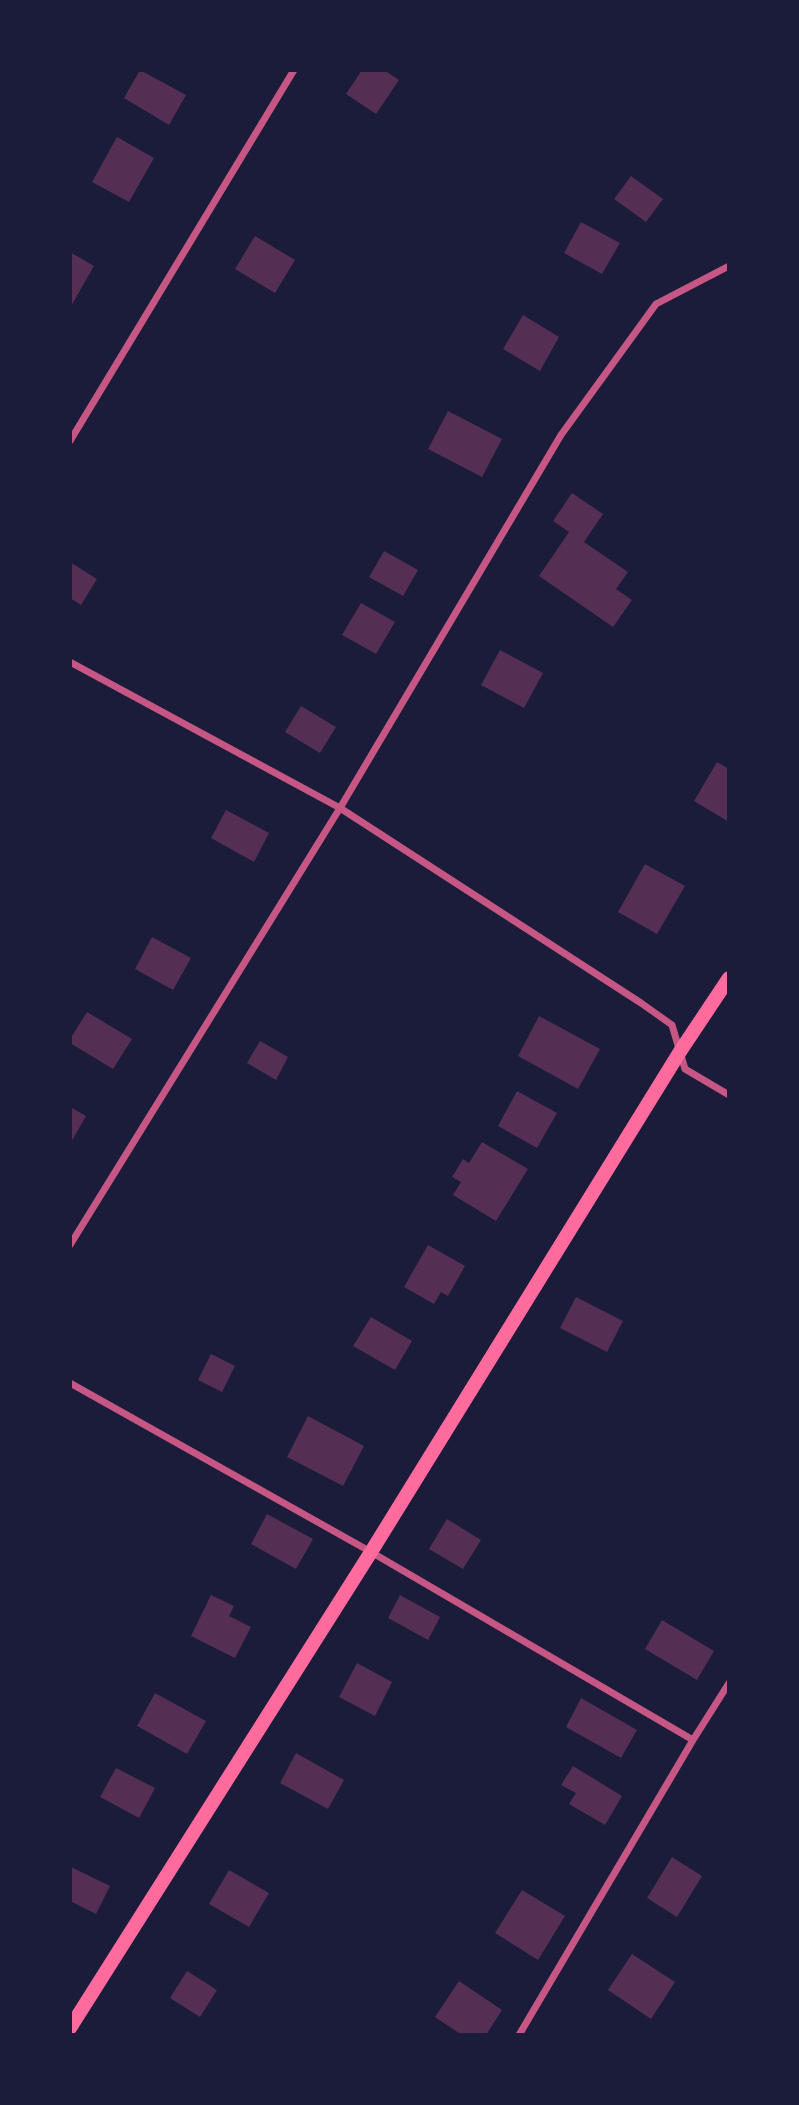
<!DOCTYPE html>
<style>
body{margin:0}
#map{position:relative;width:799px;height:2105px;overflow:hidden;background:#1b1b3a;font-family:Raleway,sans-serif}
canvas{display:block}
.frame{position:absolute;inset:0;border:72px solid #1b1b3a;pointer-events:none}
</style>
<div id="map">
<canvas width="799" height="2105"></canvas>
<div class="frame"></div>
</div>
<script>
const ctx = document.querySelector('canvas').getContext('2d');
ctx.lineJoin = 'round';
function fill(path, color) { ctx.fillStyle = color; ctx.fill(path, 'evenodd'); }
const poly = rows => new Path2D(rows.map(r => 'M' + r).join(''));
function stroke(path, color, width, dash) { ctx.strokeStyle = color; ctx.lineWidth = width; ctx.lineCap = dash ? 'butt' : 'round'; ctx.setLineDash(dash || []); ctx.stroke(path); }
fill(poly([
 [140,70,186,95,169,125,124,98],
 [362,70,384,70,399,80,376,114,346,94],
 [117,137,154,158,129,202,92,182],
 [631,176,663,199,646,222,614,199],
 [581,222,620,243,602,274,564,253],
 [255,236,295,260,275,293,235,269],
 [70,252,94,266,70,308],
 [523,315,559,337,540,371,503,349],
 [448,411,502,439,482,477,428,449],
 [572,493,603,514,584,542,628,572,616,589,632,600,613,627,539,576,569,532,553,521],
 [384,551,418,570,403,596,369,577],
 [70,562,97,579,81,605,70,598],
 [361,603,395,622,376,654,342,635],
 [500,650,543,673,524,708,481,685],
 [301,706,336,727,320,753,285,732],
 [717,762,729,769,729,822,694,801],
 [226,810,269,833,254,862,211,838],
 [645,864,685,886,657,934,618,912],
 [152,937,191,958,173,990,135,969],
 [87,1012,132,1039,113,1069,70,1043,70,1039],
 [539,1016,600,1049,578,1089,518,1056],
 [260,1041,288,1057,276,1080,247,1063],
 [517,1091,557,1113,537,1148,498,1126],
 [70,1107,86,1116,70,1144],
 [482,1142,528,1169,496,1221,453,1195,461,1182,452,1177,463,1159,469,1163],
 [428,1245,465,1266,448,1296,441,1292,434,1304,404,1287],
 [576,1297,623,1321,607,1352,560,1328],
 [371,1317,412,1341,395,1370,353,1346],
 [211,1354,235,1366,222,1392,198,1380],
 [308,1416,364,1446,343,1486,287,1457],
 [267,1514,313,1539,296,1569,251,1544],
 [447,1519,481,1540,463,1569,429,1549],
 [211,1595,234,1606,229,1616,251,1627,235,1658,191,1636],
 [400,1595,440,1617,428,1640,388,1618],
 [662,1620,714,1651,697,1680,645,1649],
 [357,1663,392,1682,375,1716,339,1697],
 [155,1693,206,1721,187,1754,137,1726],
 [581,1698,637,1730,621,1758,566,1727],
 [296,1753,344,1780,328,1809,280,1783],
 [573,1766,622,1796,605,1825,569,1804,576,1793,561,1785],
 [116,1768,155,1788,139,1818,100,1797],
 [672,1857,702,1876,677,1917,647,1898],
 [71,1867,110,1886,96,1914,70,1901],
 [229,1870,269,1893,249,1927,209,1904],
 [522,1890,565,1916,538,1960,495,1933],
 [632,1954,675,1982,651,2019,608,1990],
 [187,1971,217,1990,200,2017,170,1998],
 [459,1981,502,2010,486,2035,462,2035,435,2017]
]), '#542f53');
stroke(poly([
 [70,441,294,70],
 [70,662,340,808,641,1003,672,1025,685,1069,729,1095],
 [70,1245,340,808,561,435,656,304,729,266],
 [70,1383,371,1552,693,1740],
 [519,2035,693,1740,729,1683]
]), '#c65784', 7);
stroke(poly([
 [70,2028,371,1552,681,1050,729,978]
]), '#ff6b9d', 14);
</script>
